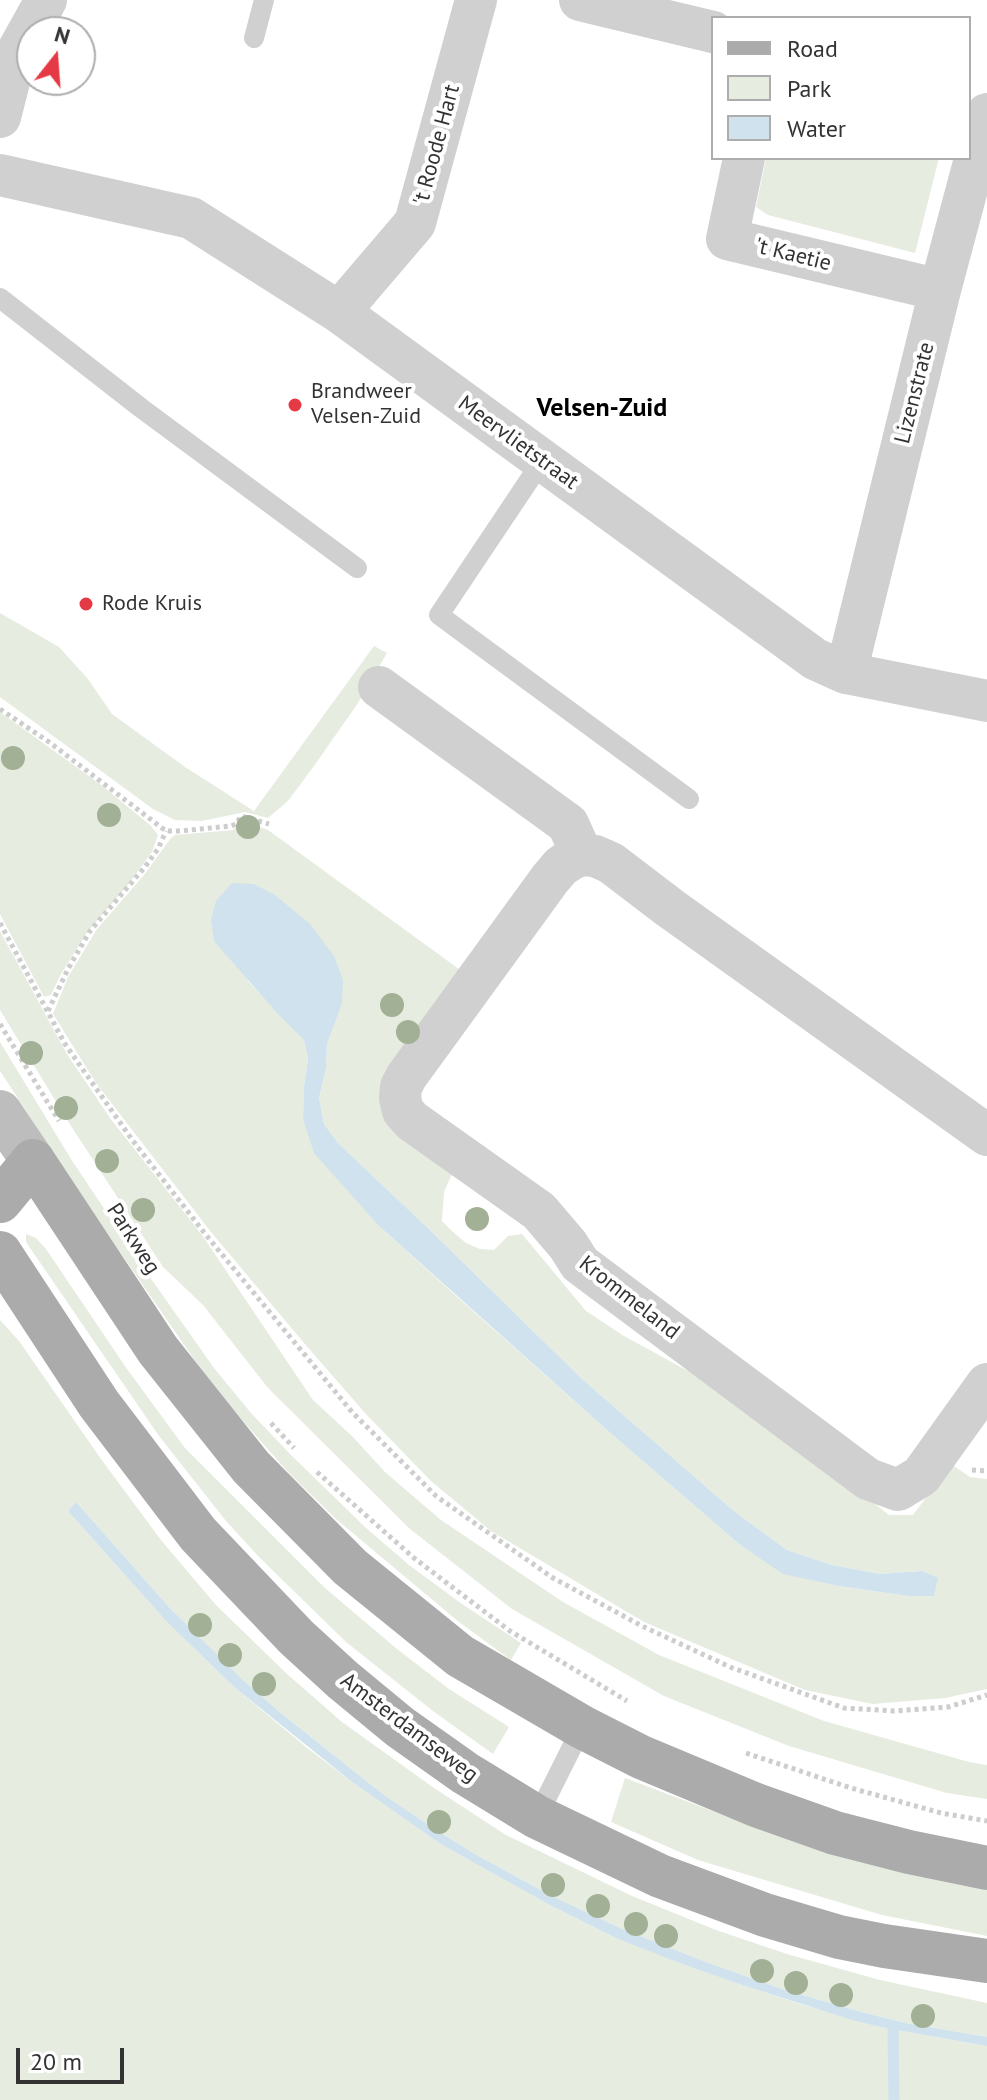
<!DOCTYPE html>
<style>
body{margin:0}
#map{position:relative;width:987px;height:2100px;overflow:hidden;background:#fff;font-family:"PT Sans",sans-serif}
canvas{display:block}
.legend{position:absolute;left:711px;top:16px;width:260px;height:144px;box-sizing:border-box;background:#fff;border:2px solid #adadad;margin:0;padding:10px 14px;list-style:none;font-size:24px;color:#333}
.legend li{display:flex;align-items:center;gap:16px;height:40px}
.legend b{width:40px;border:2px solid #adadad}
.north{position:absolute;left:16px;top:16px;width:80px;height:80px;box-sizing:border-box;background:#fff;border:2px solid #adadad;border-radius:50%;rotate:17deg;font-size:22px;font-weight:700;line-height:32px;text-align:center;color:#333}
.north::after{content:'';display:block;margin:auto;width:28px;height:36px;background:#e63946;clip-path:polygon(50% 0,100% 100%,50% 72%,0 100%)}
.scale{position:absolute;left:16px;top:2048px;width:108px;height:36px;box-sizing:border-box;border:4px solid #333;border-top:0;padding-left:10px;font-size:24px;line-height:28px;white-space:nowrap;color:#333;-webkit-text-stroke:6px #fff;paint-order:stroke}
</style>
<div id="map">
<canvas width="987" height="2100"></canvas>
<ul class="legend">
<li><b style="height:10px;background:#ababab"></b>Road</li>
<li><b style="height:22px;background:#e6ecdf"></b>Park</li>
<li><b style="height:22px;background:#cfe2ee"></b>Water</li>
</ul>
<div class="north">N</div>
<div class="scale">20 m</div>
</div>
<script>
const ctx = document.querySelector('canvas').getContext('2d');
ctx.lineJoin = 'round';
function fill(path, color) { ctx.fillStyle = color; ctx.fill(path, 'evenodd'); }
const poly = rows => new Path2D(rows.map(r => 'M' + r).join(''));
function stroke(path, color, width, dash) { ctx.strokeStyle = color; ctx.lineWidth = width; ctx.lineCap = dash ? 'butt' : 'round'; ctx.setLineDash(dash || []); ctx.stroke(path); }
function label(font, color, halo, rows, align = 'center') {
  ctx.font = font + ' "PT Sans",sans-serif'; ctx.lineWidth = 8; ctx.setLineDash([]); ctx.textBaseline = 'middle'; ctx.strokeStyle = halo; ctx.fillStyle = color; for (const [text, x, y, turn = 0] of rows) {
    ctx.save(); ctx.translate(x, y); ctx.rotate((+turn || 0) * Math.PI / 180); ctx.textAlign = isNaN(turn) ? turn : align; if (halo) ctx.strokeText(text, 0, 0); ctx.fillText(text, 0, 0); ctx.restore();
  }
}
fill(poly([
 [766,158,939,158,915,253,768,215,756,207],
 [0,613,59,647,88,679,112,714,185,767,254,811,374,646,387,653,358,703,314,766,288,801,268,818,245,812,202,821,175,820,153,809,0,697],
 [0,712,100,784,150,825,158,835,152,852,127,886,88,931,61,974,51,995,44,997,0,914],
 [242,820,268,830,463,972,394,1070,452,1174,444,1192,442,1221,452,1231,466,1243,480,1249,494,1250,508,1236,522,1234,586,1311,624,1336,743,1401,889,1515,913,1515,951,1464,970,1477,987,1479,987,1689,945,1698,873,1704,805,1690,644,1622,491,1531,431,1481,365,1413,304,1343,211,1232,116,1109,96,1083,53,1014,68,977,97,929,144,875,171,838,175,835,233,830],
 [247,980,342,1004,327,1044,326,1068,319,1098,324,1124,338,1143,434,1234,582,1379,735,1512,787,1550,832,1565,880,1574,923,1571,934,1596,908,1596,839,1586,783,1573,739,1544,607,1430,455,1295,379,1226,303,1119,304,1086,308,1059,304,1040],
 [0,931,67,1054,110,1118,202,1235,313,1400,353,1437,385,1472,441,1520,563,1602,659,1655,824,1721,969,1762,987,1765,987,1799,947,1793,789,1746,664,1696,512,1609,410,1529,268,1388,203,1305,163,1267,71,1126,0,1010],
 [0,1042,71,1159,147,1273,214,1368,251,1413,290,1454,365,1527,409,1565,462,1604,521,1643,511,1660,459,1622,336,1519,288,1472,236,1413,198,1365,89,1207,6,1080,0,1071],
 [26,1234,36,1238,46,1249,127,1369,185,1448,325,1588,397,1649,449,1689,509,1727,493,1754,433,1711,346,1642,260,1558,226,1521,159,1436,28,1245,26,1241],
 [0,1320,19,1341,101,1459,161,1540,216,1605,286,1673,342,1722,434,1788,506,1835,632,1896,716,1930,787,1954,880,1980,987,2003,987,2037,906,2023,865,2013,785,1990,706,1962,620,1928,552,1896,480,1857,436,1830,384,1795,282,1714,244,1681,169,1607,76,1502,68,1511,166,1621,234,1687,306,1747,352,1782,442,1845,548,1904,616,1938,739,1984,810,2007,885,2028,987,2046,987,2100,0,2100],
 [625,1778,763,1830,987,1889,987,1936,882,1915,698,1860,611,1822]
]), '#e6ecdf');
fill(poly([
 [232,883,254,884,275,895,310,924,334,956,343,980,342,1004,327,1044,326,1068,319,1098,324,1124,338,1143,434,1234,582,1379,735,1512,787,1550,832,1565,880,1574,922,1571,938,1578,934,1596,908,1596,839,1586,783,1574,739,1544,607,1430,379,1226,314,1153,303,1119,304,1086,308,1059,304,1040,276,1012,214,941,211,920,216,901],
 [76,1502,169,1607,244,1681,282,1714,384,1795,436,1830,480,1857,552,1896,620,1928,706,1962,785,1990,865,2013,906,2023,987,2037,987,2046,885,2028,852,2020,739,1984,672,1960,616,1938,548,1904,442,1845,352,1782,234,1687,166,1621,68,1511]
]), '#cfe2ee');
stroke(poly([
 [893,2029,894,2100]
]), '#cfe2ee', 11);
stroke(poly([
 [0,709,49,742,166,831,180,831,231,826,236,824,241,816,269,824],
 [0,923,65,1044,133,1141,206,1235,352,1412,436,1496,553,1578,642,1626,730,1667,844,1708,894,1711,948,1707,987,1695],
 [48,1011,68,969,90,931,145,867,158,849,166,831],
 [0,1024,59,1121],
 [271,1423,294,1448],
 [972,1470,987,1471],
 [317,1472,414,1558,510,1631,627,1701],
 [746,1753,851,1788,941,1813,987,1821]
]), '#cdcdcd', 5, [4, 4]);
stroke(poly([
 [254,38,264,0],
 [0,298,141,408,357,568],
 [542,461,439,615,689,799],
 [537,1817,582,1727]
]), '#d0d0d0', 20);
stroke(poly([
 [580,0,713,32],
 [0,117,16,54,46,0],
 [744,158,727,239,940,290],
 [0,175,191,218,339,312,815,659,846,673,987,701],
 [339,312,415,223,476,0],
 [846,673,940,290,987,114],
 [379,687,568,824,582,855],
 [987,1135,670,908,611,863,595,856,582,855,572,859,561,866,550,879,406,1077,401,1087,400,1098,403,1111,412,1121,539,1211,568,1245,580,1264,868,1479,898,1490,921,1476,987,1384]
]), '#d0d0d0', 42);
stroke(poly([
 [0,1112,33,1161]
]), '#bdbdbd', 44);
stroke(poly([
 [33,1161,158,1350,251,1467,350,1567,460,1656,582,1727,641,1757,756,1805,835,1833,909,1852,987,1868],
 [0,1201,33,1161],
 [0,1253,99,1404,198,1534,296,1637,343,1680,400,1727,465,1773,537,1817,660,1876,765,1915,839,1937,884,1946,987,1961]
]), '#ababab', 44);
ctx.fillStyle = '#a2b095';
for (const [x, y] of [
 [13,758],
 [109,815],
 [248,827],
 [392,1005],
 [408,1032],
 [31,1053],
 [66,1108],
 [107,1161],
 [143,1210],
 [477,1219],
 [200,1625],
 [230,1655],
 [264,1684],
 [439,1822],
 [553,1885],
 [598,1906],
 [636,1924],
 [666,1936],
 [762,1971],
 [796,1983],
 [841,1995],
 [923,2016]
]) { ctx.beginPath(); ctx.arc(x, y, 12, 0, 2 * Math.PI); ctx.fill(); }
for (const [x, y, r, color] of [
 [295,405,8,"#e63946"],
 [86,604,8,"#e63946"]
]) { const dot = new Path2D(); dot.arc(x, y, r, 0, 2 * Math.PI); ctx.fillStyle = color; ctx.fill(dot); stroke(dot, '#fff', 3); }
label('22px', '#333', '#fff', [
 ["'t Roode Hart",437,145,-75],
 ["'t Kaetie",793,255,14],
 ["Lizenstrate",915,393,-76],
 ["Meervlietstraat",518,443,36],
 ["Parkweg",133,1239,57],
 ["Krommeland",629,1298,38],
 ["Amsterdamseweg",409,1728,37]
]);
label('22px', '#333', '#fff', [
 ["Brandweer",311,392],
 ["Velsen-Zuid",311,417],
 ["Rode Kruis",102,604]
], 'left');
label('bold 26px', '#000', '#fff', [
 ["Velsen-Zuid",602,409]
]);
</script>
